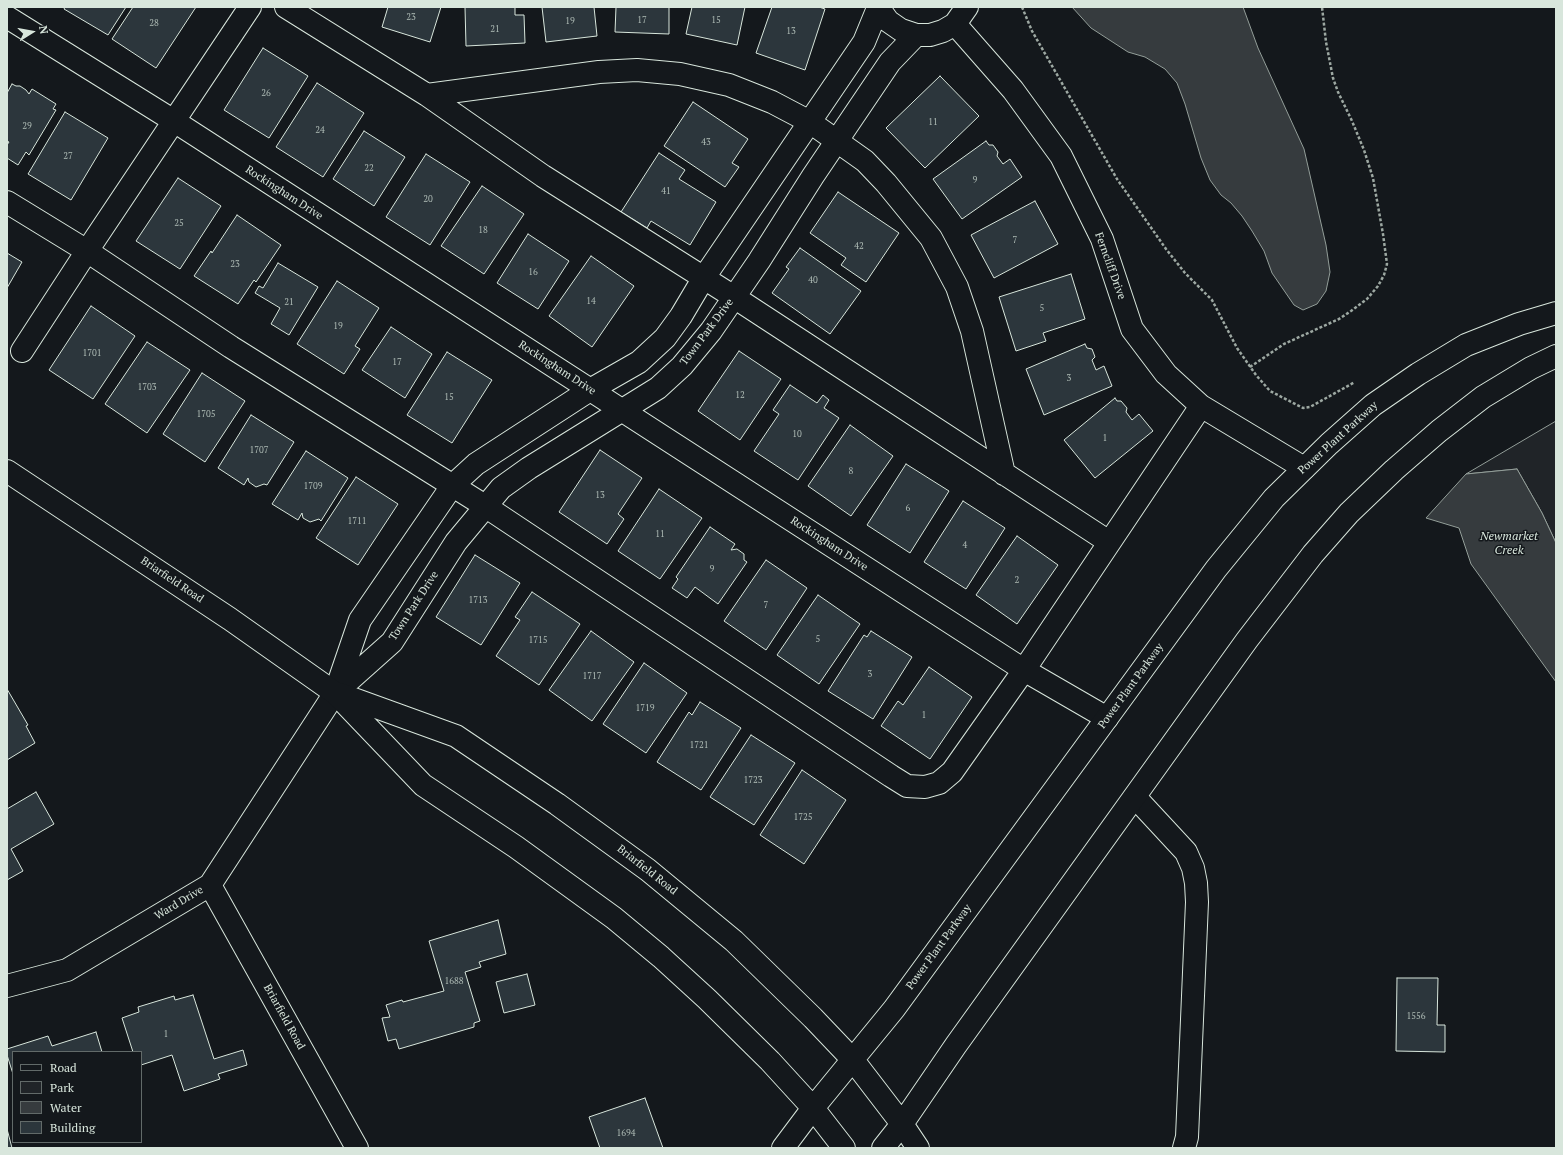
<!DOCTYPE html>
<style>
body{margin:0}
#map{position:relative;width:1563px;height:1155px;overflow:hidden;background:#14181c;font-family:"PT Serif",serif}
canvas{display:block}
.frame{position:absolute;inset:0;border:8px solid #d8e6dc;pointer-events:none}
.legend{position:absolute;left:12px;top:1051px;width:130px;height:92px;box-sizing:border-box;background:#14181c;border:1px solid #626a69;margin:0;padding:5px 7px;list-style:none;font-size:12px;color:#d8e6dc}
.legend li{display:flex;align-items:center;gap:8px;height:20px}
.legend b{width:20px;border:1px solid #626a69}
.north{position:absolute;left:12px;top:12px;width:40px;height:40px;-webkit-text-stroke:3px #14181c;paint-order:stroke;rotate:79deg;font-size:11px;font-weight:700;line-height:16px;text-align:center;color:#d8e6dc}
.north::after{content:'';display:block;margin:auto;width:14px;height:18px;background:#d8e6dc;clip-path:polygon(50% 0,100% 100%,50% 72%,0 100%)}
</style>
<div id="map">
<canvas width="1563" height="1155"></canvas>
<div class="frame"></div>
<ul class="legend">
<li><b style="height:5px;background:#14181c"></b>Road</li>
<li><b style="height:11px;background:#202428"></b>Park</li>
<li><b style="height:11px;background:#363b3e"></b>Water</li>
<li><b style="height:11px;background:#2c363c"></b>Building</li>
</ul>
<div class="north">N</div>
</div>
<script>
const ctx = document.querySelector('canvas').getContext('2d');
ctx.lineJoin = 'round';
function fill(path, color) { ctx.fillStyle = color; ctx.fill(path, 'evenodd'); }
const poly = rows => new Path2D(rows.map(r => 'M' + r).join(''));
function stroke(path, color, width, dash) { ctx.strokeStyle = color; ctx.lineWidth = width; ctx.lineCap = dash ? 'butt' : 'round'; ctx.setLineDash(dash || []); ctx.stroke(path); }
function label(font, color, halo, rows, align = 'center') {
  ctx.font = font + ' "PT Serif",serif'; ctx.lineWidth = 3; ctx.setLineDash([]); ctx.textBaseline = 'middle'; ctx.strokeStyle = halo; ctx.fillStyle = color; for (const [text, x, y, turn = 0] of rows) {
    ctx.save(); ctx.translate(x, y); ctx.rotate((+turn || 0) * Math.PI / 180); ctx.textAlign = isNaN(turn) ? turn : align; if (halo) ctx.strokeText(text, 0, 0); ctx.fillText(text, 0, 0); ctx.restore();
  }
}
const green = poly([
 [1556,421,1556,543,1542,513,1517,469,1466,474,1556,421]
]);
fill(green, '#202428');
stroke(green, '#939e99', 1);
const water = poly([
 [1072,7,1243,7,1258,48,1304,149,1326,245,1330,272,1326,291,1317,304,1303,310,1294,305,1272,273,1264,251,1252,231,1242,216,1231,203,1221,195,1210,180,1201,158,1185,104,1177,83,1165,69,1145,57,1128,52,1091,28,1072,7],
 [1517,469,1542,513,1556,543,1556,682,1471,564,1459,528,1426,518,1466,474,1517,469]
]);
fill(water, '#363b3e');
stroke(water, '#939e99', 1);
const building = poly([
 [65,7,126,7,108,35,64,9,65,7],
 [133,7,196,7,156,68,112,39,133,7],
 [388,7,441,7,430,42,382,27,388,7],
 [465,7,515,7,515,15,524,15,525,43,466,46,465,7],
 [542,7,594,7,597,36,546,42,542,7],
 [616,7,669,7,669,34,615,32,616,7],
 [692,7,745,7,737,45,686,34,692,7],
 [772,7,819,7,825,9,805,70,756,53,772,7],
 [263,48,308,76,269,138,224,110,263,48],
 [940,76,979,116,925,168,886,128,940,76],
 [317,83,364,113,323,177,276,147,317,83],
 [12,84,16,86,20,86,26,90,29,94,32,89,56,104,53,109,56,110,29,155,26,152,18,165,7,158,7,145,9,142,7,141,7,93,12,84],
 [693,102,748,139,732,163,739,167,725,187,664,146,693,102],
 [65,112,108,138,71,200,28,174,65,112],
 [364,131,405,157,374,206,333,179,364,131],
 [986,141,989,145,993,145,998,152,997,156,1003,164,1010,159,1022,177,962,219,933,179,986,141],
 [659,153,685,170,679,179,716,202,690,245,651,221,647,228,621,212,659,153],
 [426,154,470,182,430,245,386,217,426,154],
 [178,178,221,206,180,269,136,241,178,178],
 [482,186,524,214,484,274,441,246,482,186],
 [838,192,899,233,866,282,841,265,846,258,810,233,838,192],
 [1035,201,1058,244,994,278,971,235,1035,201],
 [237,215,281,245,256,282,254,280,238,304,194,276,211,251,212,253,237,215],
 [528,234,569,261,538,309,497,283,528,234],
 [800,248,861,291,830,334,772,293,789,269,786,267,800,248],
 [7,253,22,262,7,288,7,253],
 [591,256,634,286,592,347,549,316,591,256],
 [278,263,318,287,289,335,271,324,280,308,255,293,259,286,263,288,278,263],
 [1071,274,1085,319,1043,333,1046,341,1016,351,999,297,1071,274],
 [337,281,379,308,355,346,360,349,344,374,297,344,337,281],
 [91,306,135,336,93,399,49,370,91,306],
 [391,327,432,354,405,398,362,370,391,327],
 [147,342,190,370,147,433,105,404,147,342],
 [1085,344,1087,348,1092,349,1095,357,1092,360,1096,370,1104,366,1112,386,1044,415,1026,369,1085,344],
 [739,351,781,379,740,440,698,411,739,351],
 [447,352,492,380,452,443,407,415,447,352],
 [202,373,245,401,205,462,163,434,202,373],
 [790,385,817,403,823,395,829,400,824,408,839,418,798,480,754,451,779,414,773,410,790,385],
 [1115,398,1117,401,1121,401,1127,408,1126,412,1132,420,1139,414,1153,431,1095,478,1064,440,1115,398],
 [251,415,294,442,267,485,264,484,256,487,249,482,248,478,244,485,218,468,251,415],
 [850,425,893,456,851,516,808,486,850,425],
 [600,450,642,478,618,514,624,519,607,544,559,512,600,450],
 [306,451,348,478,321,521,319,519,310,522,303,518,302,513,298,520,272,504,306,451],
 [906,464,949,491,910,553,867,525,906,464],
 [356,477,398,504,358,565,316,538,356,477],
 [659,489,702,518,660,579,618,551,659,489],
 [963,501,1005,528,966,589,924,562,963,501],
 [710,527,735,544,731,550,737,549,744,554,744,560,747,562,718,604,695,587,687,598,672,588,678,579,676,577,710,527],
 [1017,536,1058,565,1017,624,976,595,1017,536],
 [475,555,520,583,481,645,436,617,475,555],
 [766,560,807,588,766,650,724,621,766,560],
 [532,592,580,624,539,685,496,656,520,620,515,617,532,592],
 [818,595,860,624,819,684,777,655,818,595],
 [591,631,634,662,592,721,549,690,591,631],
 [871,631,912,657,873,719,828,691,864,635,867,637,871,631],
 [644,663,687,693,646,753,603,724,644,663],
 [929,667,972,697,930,759,881,726,898,701,903,705,929,667],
 [7,689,28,725,26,726,35,743,7,760,7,689],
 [700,702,741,728,701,790,657,762,689,712,692,715,700,702],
 [751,735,795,763,754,825,710,797,751,735],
 [802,770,846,800,804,864,760,835,802,770],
 [36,792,54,824,11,849,23,871,7,880,7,809,36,792],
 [498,920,506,954,479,962,481,967,465,972,480,1021,474,1023,474,1027,399,1049,396,1039,388,1041,382,1018,390,1017,386,1005,402,1000,403,1002,444,991,429,941,498,920],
 [527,974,535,1005,504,1013,496,982,527,974],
 [1397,978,1438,978,1437,1025,1445,1025,1445,1052,1396,1051,1397,978],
 [193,995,214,1059,243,1050,247,1065,218,1074,220,1079,184,1091,172,1055,141,1065,141,1052,133,1052,122,1018,139,1012,138,1007,174,996,175,1000,193,995],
 [96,1032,102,1052,13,1052,13,1074,7,1055,7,1049,48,1036,52,1046,96,1032],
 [645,1098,663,1148,600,1148,589,1117,645,1098],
 [7,1129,12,1148,7,1148,7,1129]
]);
fill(building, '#2c363c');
stroke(building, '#d8e6dc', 1);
const minor = poly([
 [286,7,427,95,543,176,734,297,1109,542],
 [878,7,888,21,901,30,916,35,930,35,943,31,955,24,967,7],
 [7,17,174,121,1024,670,1107,718],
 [955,24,1013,90,1061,156,1102,239,1132,329,1166,374,1201,406,1304,468],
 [427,95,599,72,637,70,680,74,729,85,772,102,810,122,865,161,886,183,931,238,957,287,972,331,1004,474],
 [7,202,87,251,231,347,485,506,891,776,907,786,925,787,939,783,952,772,1024,670,1201,406],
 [22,351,87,251,250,7],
 [336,692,392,642,456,542,501,488,529,468,658,388,682,366,711,331,759,261,813,176,890,62,916,35],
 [1135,797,1186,852,1193,868,1196,883,1197,902,1187,1137,1184,1148],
 [210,885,357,1148],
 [7,986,67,970,210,885,335,693,360,620,452,486,476,464,590,390,639,362,665,338,681,316,703,279,864,42,878,8]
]);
const major = poly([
 [7,471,230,619,335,693,423,785,516,847,614,918,661,957,707,999,770,1061,813,1108,844,1148],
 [340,694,456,736,557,804,648,870,734,941,813,1018,853,1060,902,1124,918,1148],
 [783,1148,813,1108,894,1009,1216,569,1274,498,1329,444,1373,405,1418,374,1466,345,1519,324,1556,313],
 [883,1148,902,1124,956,1045,1247,640,1313,554,1349,513,1394,470,1439,431,1483,397,1531,368,1556,356]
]);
stroke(minor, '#d8e6dc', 24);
stroke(major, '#d8e6dc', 24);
stroke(poly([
 [1022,7,1032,31,1117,179,1166,249,1185,273,1212,300,1237,348,1256,375,1270,391,1303,408,1310,407,1355,382],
 [1250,367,1284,344,1339,319,1351,311,1367,299,1378,286,1384,275,1387,264,1383,234,1373,178,1364,150,1352,121,1338,92,1333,78,1326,42,1322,7]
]), '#9da8a2', 2.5, [3, 2]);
stroke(minor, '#14181c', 22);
stroke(major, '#14181c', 22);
label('9px', '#adbab4', null, [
 ["23",411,17],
 ["17",642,20],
 ["15",716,20],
 ["19",570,21],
 ["28",154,23],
 ["21",495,29],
 ["13",791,31],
 ["26",266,93],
 ["11",933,122],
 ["29",27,126],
 ["24",320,130],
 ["43",706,142],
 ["27",68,156],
 ["22",369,168],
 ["9",975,180],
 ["41",666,191],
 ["20",428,199],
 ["25",179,223],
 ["18",483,230],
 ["7",1015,240],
 ["42",859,246],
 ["23",235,264],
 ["16",533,272],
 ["40",813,280],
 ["14",591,301],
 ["21",289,302],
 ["5",1042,308],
 ["19",338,326],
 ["1701",92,353],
 ["17",397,362],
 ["3",1069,378],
 ["1703",147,387],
 ["12",740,395],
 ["15",449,397],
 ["1705",206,414],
 ["10",797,434],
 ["1",1105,438],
 ["1707",259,450],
 ["8",851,471],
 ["1709",313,486],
 ["13",600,495],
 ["6",908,508],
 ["1711",357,521],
 ["11",660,534],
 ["4",965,545],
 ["9",712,569],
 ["2",1017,580],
 ["1713",478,600],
 ["7",766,605],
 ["5",818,639],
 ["1715",538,640],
 ["3",870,674],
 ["1717",592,676],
 ["1719",645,708],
 ["1",924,715],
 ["1721",699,745],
 ["1723",753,780],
 ["1725",803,817],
 ["1688",454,981],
 ["1556",1416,1016],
 ["1",166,1034],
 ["1694",626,1133]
]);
label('11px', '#d8e6dc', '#14181c', [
 ["Rockingham Drive",284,193,33],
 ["Ferncliff Drive",1110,266,70],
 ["Town Park Drive",707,332,-53],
 ["Rockingham Drive",557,368,33],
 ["Power Plant Parkway",1338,438,-42],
 ["Rockingham Drive",829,544,33],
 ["Briarfield Road",172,580,34],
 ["Town Park Drive",414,606,-57],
 ["Power Plant Parkway",1131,686,-54],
 ["Briarfield Road",647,870,38],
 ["Ward Drive",179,903,-31],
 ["Power Plant Parkway",939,947,-54],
 ["Briarfield Road",284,1017,61]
]);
label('italic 12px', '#d8e6dc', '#14181c', [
 ["Newmarket",1509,537],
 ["Creek",1509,551]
]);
</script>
